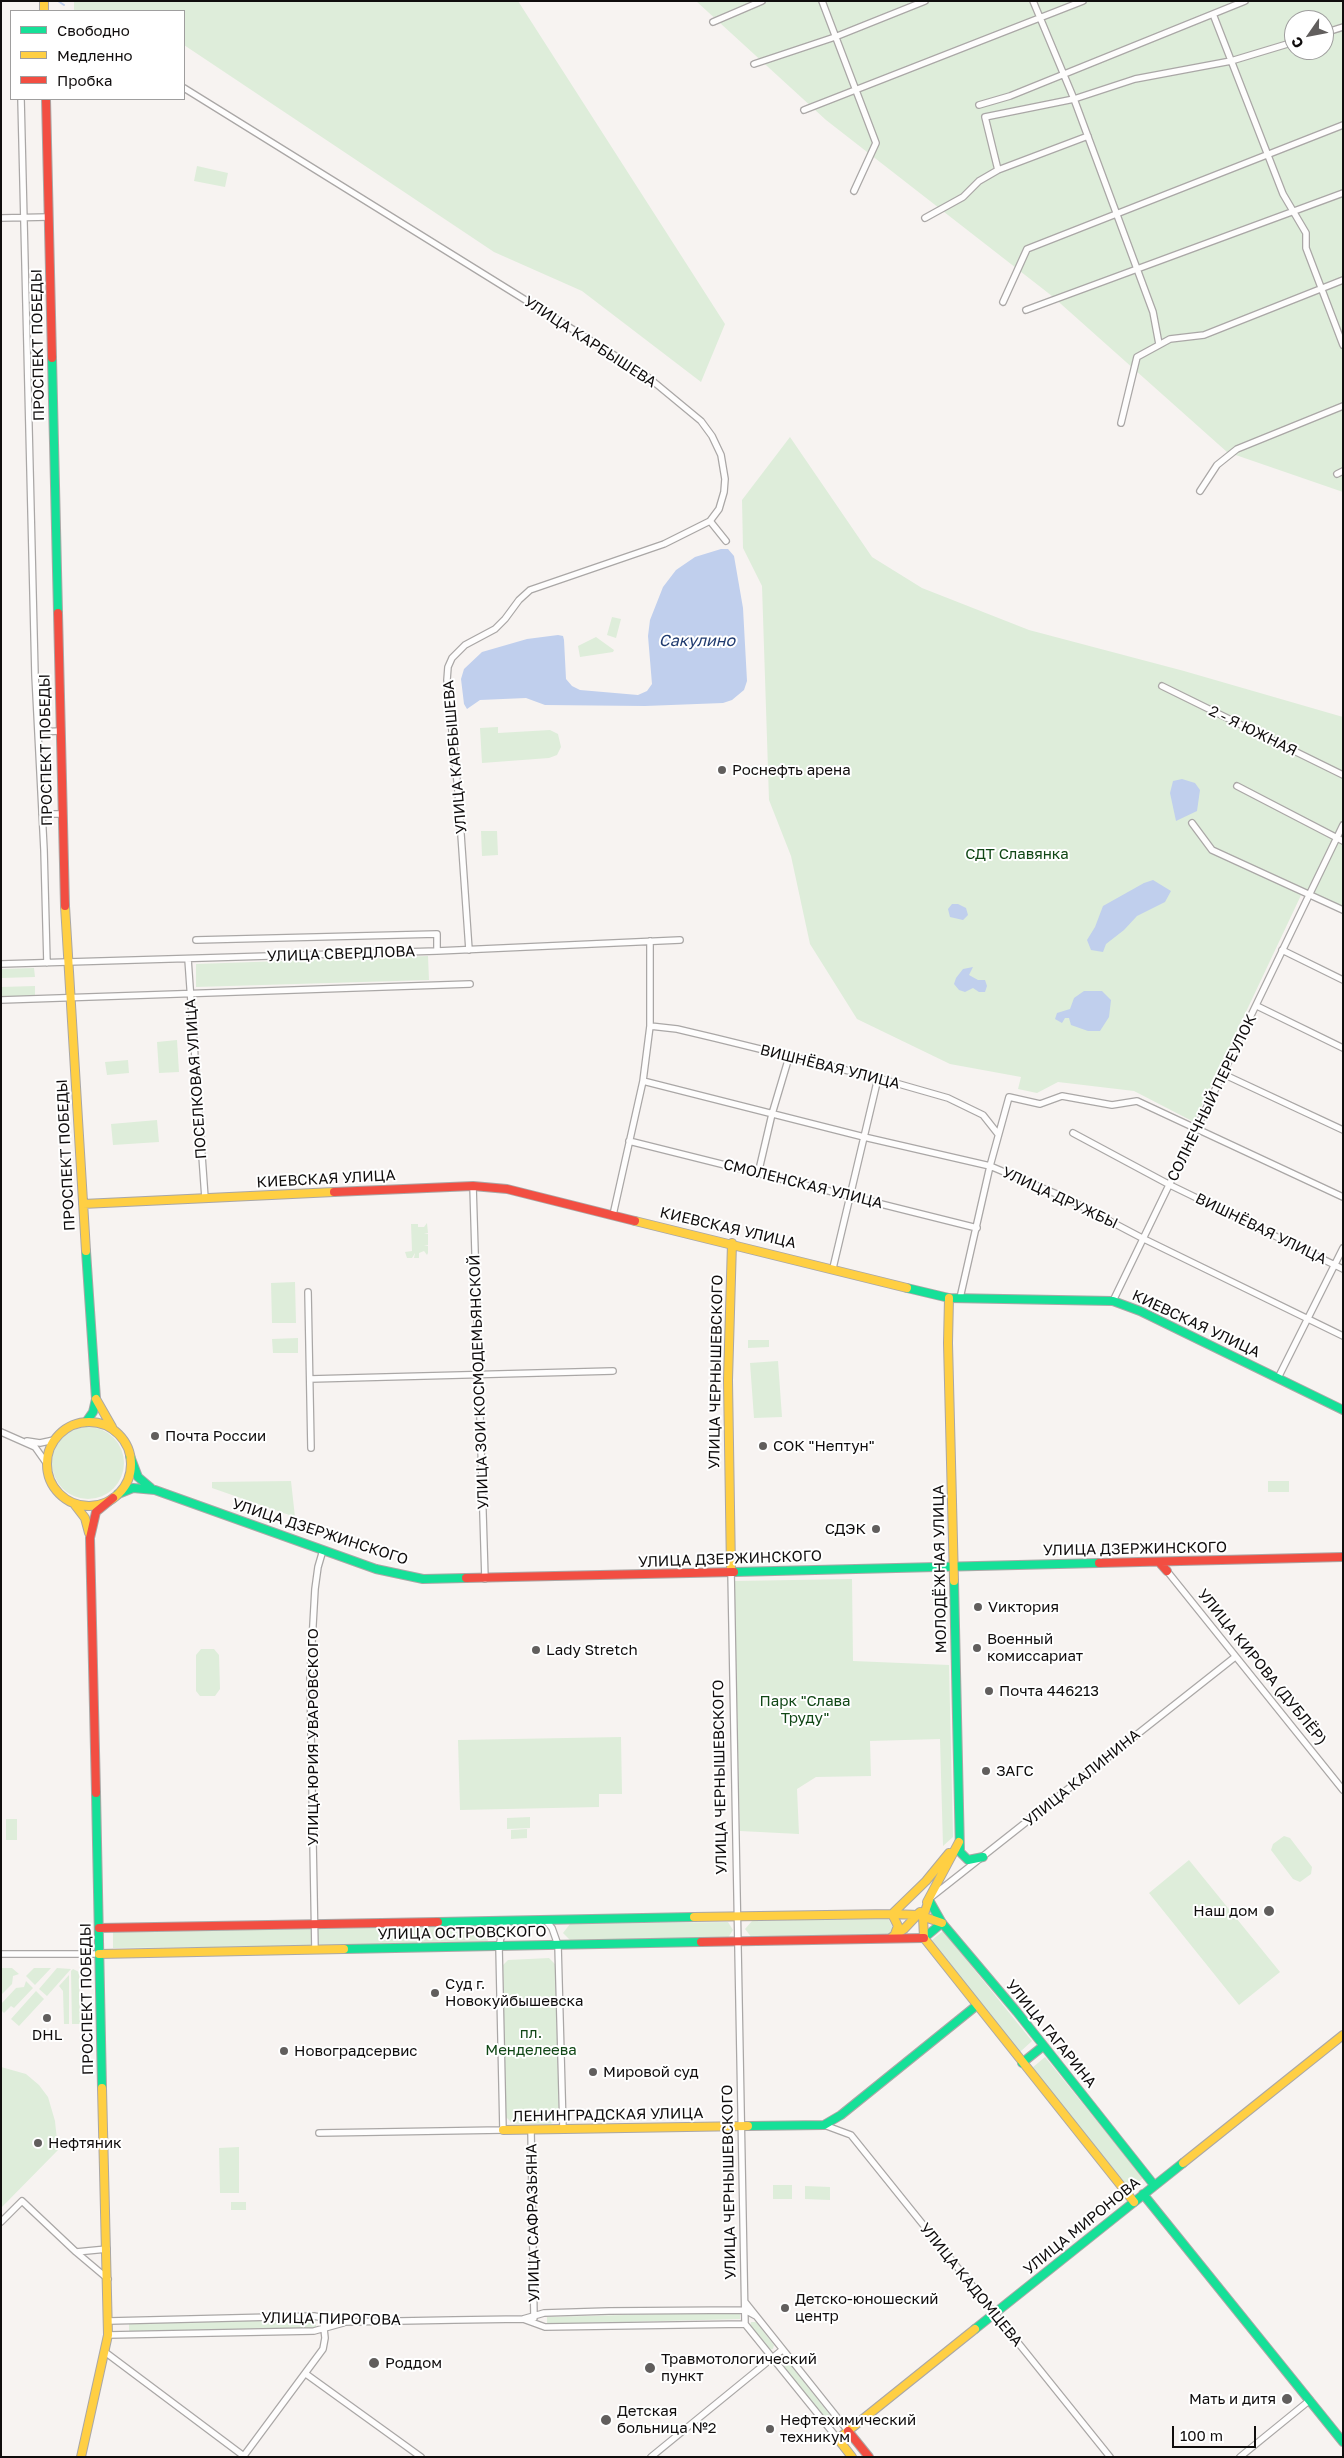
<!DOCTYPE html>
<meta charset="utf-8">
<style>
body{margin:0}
#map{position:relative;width:1344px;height:2458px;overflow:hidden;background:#f7f3f1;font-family:"Golos Text",sans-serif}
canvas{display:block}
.frame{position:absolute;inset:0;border:2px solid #100d0d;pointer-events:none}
.legend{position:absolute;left:10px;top:10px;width:175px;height:90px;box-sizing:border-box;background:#fff;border:1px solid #9f9e9e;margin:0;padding:6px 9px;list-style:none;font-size:15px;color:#100d0d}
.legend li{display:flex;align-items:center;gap:10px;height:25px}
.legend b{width:25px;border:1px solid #9f9e9e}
.north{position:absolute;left:1284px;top:10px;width:50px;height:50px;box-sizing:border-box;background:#fff;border:1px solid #9f9e9e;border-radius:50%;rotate:237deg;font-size:14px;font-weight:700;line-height:20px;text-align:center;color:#100d0d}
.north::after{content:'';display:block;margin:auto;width:18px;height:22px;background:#615e5d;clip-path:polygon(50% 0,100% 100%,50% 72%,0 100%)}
.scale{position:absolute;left:1172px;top:2426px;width:84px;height:22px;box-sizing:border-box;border:2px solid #100d0d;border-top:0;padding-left:6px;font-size:15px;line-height:18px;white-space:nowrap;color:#100d0d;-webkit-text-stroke:4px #fff;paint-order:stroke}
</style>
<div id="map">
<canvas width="1344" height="2458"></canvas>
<div class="frame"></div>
<ul class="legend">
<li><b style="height:6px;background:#16e098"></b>Свободно</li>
<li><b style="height:6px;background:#ffcf43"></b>Медленно</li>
<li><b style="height:6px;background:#f24e42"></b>Пробка</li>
</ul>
<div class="north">С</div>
<div class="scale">100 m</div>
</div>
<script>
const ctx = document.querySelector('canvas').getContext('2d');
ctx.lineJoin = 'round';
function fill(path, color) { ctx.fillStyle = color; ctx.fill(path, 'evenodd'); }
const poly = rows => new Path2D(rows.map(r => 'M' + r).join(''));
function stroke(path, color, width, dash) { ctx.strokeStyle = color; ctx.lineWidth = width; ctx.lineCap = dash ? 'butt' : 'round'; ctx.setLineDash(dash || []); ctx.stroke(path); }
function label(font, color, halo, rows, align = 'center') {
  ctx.font = font + ' "Golos Text",sans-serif'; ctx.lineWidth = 4; ctx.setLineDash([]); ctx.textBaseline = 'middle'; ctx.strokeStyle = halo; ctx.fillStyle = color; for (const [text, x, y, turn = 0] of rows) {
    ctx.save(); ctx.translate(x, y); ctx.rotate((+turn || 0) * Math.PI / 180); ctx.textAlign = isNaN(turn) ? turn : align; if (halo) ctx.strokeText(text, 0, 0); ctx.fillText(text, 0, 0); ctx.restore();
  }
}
fill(poly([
 [74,1,518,1,725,324,701,382,582,291,494,252,184,45,184,11,74,11],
 [696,1,1343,1,1343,492,1227,452,1052,296,826,120],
 [1294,20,1324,20,1324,50,1294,50],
 [197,166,228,173,225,187,194,181],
 [790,437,872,557,922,588,1029,630,1184,671,1343,717,1343,910,1303,891,1194,1122,1134,1091,1058,1082,1037,1093,1018,1089,1021,1077,950,1064,857,1019,810,944,791,856,769,800,762,586,743,548,742,500],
 [612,617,621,619,616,638,607,635],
 [596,637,614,650,613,652,580,657,578,646],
 [498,727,498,733,550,730,558,734,561,747,557,755,549,758,482,763,480,728],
 [481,831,497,831,498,855,482,856],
 [428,956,429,980,196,987,196,964],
 [34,968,35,977,1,978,1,969],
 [35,986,35,996,1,997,1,987],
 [177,1040,179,1072,159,1073,157,1042],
 [128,1060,129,1073,107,1075,105,1062],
 [157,1120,159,1142,113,1145,111,1124],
 [427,1223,428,1233,424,1233,428,1234,428,1245,424,1245,428,1246,428,1253,427,1255,424,1251,419,1253,419,1258,414,1258,415,1253,412,1258,407,1258,405,1252,412,1251,411,1224,418,1224,418,1227,424,1227],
 [295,1282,296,1323,272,1323,271,1283],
 [298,1338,298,1353,273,1353,272,1339],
 [748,1340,769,1340,769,1347,748,1348],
 [778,1361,782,1417,754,1418,750,1363],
 '52 1463a36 36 0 1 1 72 0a36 36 0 1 1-72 0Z',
 [291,1481,295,1517,212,1488,212,1482],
 [1268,1481,1289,1481,1289,1492,1268,1492],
 [852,1579,853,1661,949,1665,953,1837,943,1846,940,1739,870,1741,871,1776,816,1777,797,1789,799,1834,740,1831,734,1581],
 [201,1649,214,1649,219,1655,220,1689,215,1696,200,1696,196,1691,196,1655],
 [621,1737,622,1794,599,1794,599,1807,460,1810,458,1740],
 [530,1817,530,1828,507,1829,507,1818],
 [6,1819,17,1819,17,1840,6,1840],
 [527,1829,527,1838,511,1839,511,1830],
 [1284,1836,1290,1838,1312,1867,1311,1874,1300,1882,1293,1879,1271,1850,1273,1844],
 [1189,1860,1280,1972,1239,2005,1149,1893],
 [888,1918,893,1928,888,1936,752,1938,745,1929,752,1921],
 [728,1922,733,1930,728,1938,571,1941,563,1933,570,1924],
 [486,1926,492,1935,486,1943,316,1946,315,1929],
 [313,1929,314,1946,113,1948,113,1932],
 [943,1931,1032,2041,1020,2052,931,1941],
 [549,1958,555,1964,559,2117,551,2124,513,2124,506,2117,503,1965,508,1960],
 [1,1968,12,1968,19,1974,13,1976,12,1984,1,1995],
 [34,1968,51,1968,35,1985,26,1976],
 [57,1968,71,1969,47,1996,39,1989],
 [73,1969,79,1972,80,2024,72,2024,71,1971],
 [69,1975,69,2024,64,2024,63,1991,59,1986],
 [26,1981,33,1988,14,2008,11,2006,4,2013,1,2010,1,2004,16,1988,24,1987],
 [36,1991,44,1999,19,2026,11,2019],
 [1045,2057,1143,2178,1130,2189,1032,2068],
 [1,2067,26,2074,39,2085,48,2097,55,2121,58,2150,1,2208],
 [239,2147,239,2193,220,2193,219,2148],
 [773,2185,792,2185,792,2199,773,2199],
 [805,2186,830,2187,830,2200,805,2199],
 [231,2202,246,2202,246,2210,231,2210],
 [740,2312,740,2319,547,2324,547,2317],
 [316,2318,316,2328,129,2332,129,2323],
 [751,2322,756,2322,774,2345,773,2349,769,2350,750,2326],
 [785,2358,837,2424,831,2429,779,2363]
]), '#deedda');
fill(poly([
 [721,549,728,549,734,556,743,608,747,681,744,690,732,700,723,703,645,706,545,705,526,698,480,700,467,709,464,704,461,679,464,669,482,652,527,639,558,635,563,636,564,640,566,679,572,686,580,690,638,695,647,691,652,684,648,636,650,620,663,587,676,570,695,557],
 [1182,779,1195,783,1200,790,1197,811,1176,821,1170,793,1173,781],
 [1153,880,1171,891,1165,902,1137,916,1124,930,1106,944,1103,952,1091,950,1087,940,1095,927,1103,906,1144,883],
 [952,904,958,904,966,908,968,915,963,920,950,917,948,909],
 [973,967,969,975,978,980,985,980,987,986,985,992,979,992,973,988,965,992,959,990,954,984,956,978,963,969],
 [1084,991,1102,991,1111,1000,1109,1017,1100,1031,1088,1031,1071,1025,1069,1018,1065,1018,1062,1023,1055,1019,1057,1013,1070,1009,1074,998]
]), '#c0cfed');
stroke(poly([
 [58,1,64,5]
]), '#c0cfed', 2);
const street = poly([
 [822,1,876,143,854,191],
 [1033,1,1074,99,1153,312,1159,344],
 [1213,14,1283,194,1306,233,1306,248,1343,345],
 [713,22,762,1],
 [1324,33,1343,27],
 [754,64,835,37,925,1],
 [184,88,643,373,701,421,712,436,721,455,725,479,724,492,719,509,710,521,664,544,530,590,519,600,505,619,495,629,465,645,452,658,448,667,447,680,458,791,469,950],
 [21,99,35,675,44,850,47,963],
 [979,105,1010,96,1245,1],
 [804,110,1083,1],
 [998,170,985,117,1074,99,1135,79,1231,61,1294,42],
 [1,218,49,217],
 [925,218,963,197,979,181,998,170,1088,136],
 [1003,302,1027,249,1343,125],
 [1026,310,1343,193],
 [1121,423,1137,357,1170,339,1204,335,1343,280],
 [1337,474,1343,471],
 [1200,491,1217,465,1237,449,1343,406],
 [710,521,726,541],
 [1162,686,1343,775],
 [38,732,60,731],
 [1237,786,1343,841],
 [42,814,61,814],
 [1192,823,1212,850,1343,910],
 [196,940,437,934,437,951],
 [1282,950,1343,980],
 [188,959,205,1198],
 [1,964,437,951,680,940],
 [1,1000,470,984],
 [1257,1006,1343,1048],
 [650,1026,677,1029,715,1038,878,1078,948,1098,983,1115,998,1134],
 [1223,1074,1343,1130],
 [643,1081,864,1137,990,1166,1066,1198,1142,1238,1343,1336],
 [1073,1133,1170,1185,1343,1269],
 [629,1141,977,1228],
 [758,1174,772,1114,789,1057],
 [473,1186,485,1579],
 [613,1215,643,1081,650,1026,650,941],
 [833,1268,878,1078],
 [308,1292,311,1448],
 [960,1298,990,1166,1009,1097,1040,1104,1062,1096,1112,1105,1137,1101,1343,1197],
 [1113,1301,1343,825],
 [1278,1378,1343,1248],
 [310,1379,613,1371],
 [1,1432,35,1447,47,1464],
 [27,1441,40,1443,54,1440],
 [731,1571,745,2324,838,2439],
 [1167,1571,1343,1790],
 [930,1898,1235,1657],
 [546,1921,552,1928,558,1945,563,2129],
 [315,1950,310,1678,315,1589,318,1567,323,1550],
 [1,1954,99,1954],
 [824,2125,851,2135,1110,2457],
 [531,2130,534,2318],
 [319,2133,503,2130,499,1947,504,1922],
 [1,2222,22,2201,76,2252,107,2249],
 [76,2252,108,2279],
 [745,2302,848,2431],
 [523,2319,545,2327,745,2324],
 [109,2321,314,2316,345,2322,454,2320,523,2319,544,2313,609,2311,745,2310,756,2316],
 [108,2335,314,2331,343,2323],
 [105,2352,245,2457],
 [306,2374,421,2457],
 [243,2457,323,2349,325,2338,323,2319],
 [651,2457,782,2350],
 [1240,2457,1310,2400]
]);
const fast = poly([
 [52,358,58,613],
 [907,1288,949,1298,1113,1301,1140,1311,1343,1410],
 [86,1422,93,1412,96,1399,86,1251],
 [130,1456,138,1477,151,1488],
 [118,1494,133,1488,155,1490,376,1569,423,1579,466,1578],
 [734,1572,1099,1563],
 [954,1581,960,1852,968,1860,983,1857],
 [96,1793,102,2088],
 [929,1900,942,1923,1017,2012,1154,2185],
 [438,1922,694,1917],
 [924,1938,942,1923],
 [344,1949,701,1942],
 [1022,2063,1042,2047],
 [748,2126,824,2125,841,2115,976,2006],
 [1143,2194,1343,2442],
 [975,2329,1183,2163]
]);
const slow = poly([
 [44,1,44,11],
 [65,906,86,1251],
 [83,1204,334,1192],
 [635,1221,907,1288],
 [949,1298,948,1343,954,1581],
 [96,1399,112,1427],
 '47 1464a42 42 0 1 1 84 0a42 42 0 1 1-84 0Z',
 [75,1505,85,1518,89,1533],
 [731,1571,728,1380,732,1243],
 [929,1900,923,1917,924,1938,1134,2202],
 [927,1902,959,1842],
 [892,1914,926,1881,949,1853],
 [892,1914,898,1926,895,1934],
 [694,1917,892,1914,919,1915,942,1923],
 [892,1937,904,1929,920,1912],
 [99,1954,344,1949],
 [503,2130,748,2126],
 [1183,2163,1343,2035],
 [81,2457,108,2335,102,2088],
 [852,2457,838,2439,975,2329]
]);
const jam = poly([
 [46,99,52,358],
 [58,613,65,906],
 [334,1192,473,1186,507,1189,635,1221],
 [1159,1562,1167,1571],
 [1099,1563,1343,1557],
 [466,1578,734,1572],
 [96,1793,90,1538,96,1512,113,1498],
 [99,1928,438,1922],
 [701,1942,924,1938],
 [848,2431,869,2457]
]);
stroke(street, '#aaa7a6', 8);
stroke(fast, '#aaa7a6', 10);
stroke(slow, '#aaa7a6', 10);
stroke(jam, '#aaa7a6', 10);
stroke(street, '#fefdfd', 5.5);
stroke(fast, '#16e098', 8);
stroke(slow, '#ffcf43', 8);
stroke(jam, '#f24e42', 8);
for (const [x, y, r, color] of [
 [722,770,5,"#615e5d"],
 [155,1436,5,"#615e5d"],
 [763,1446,5,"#615e5d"],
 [876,1529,5,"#615e5d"],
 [978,1607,5,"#615e5d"],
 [977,1648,5,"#615e5d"],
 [536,1650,5,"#615e5d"],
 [989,1691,5,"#615e5d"],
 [986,1771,5,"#615e5d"],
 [1269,1911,6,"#615e5d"],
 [435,1993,5,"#615e5d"],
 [47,2018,5,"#615e5d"],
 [284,2051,5,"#615e5d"],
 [593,2072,5,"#615e5d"],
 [38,2143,5,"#615e5d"],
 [785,2308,5,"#615e5d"],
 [374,2363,6,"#615e5d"],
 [650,2368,6,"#615e5d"],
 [1287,2399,6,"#615e5d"],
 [606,2420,6,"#615e5d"],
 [770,2429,5,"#615e5d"]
]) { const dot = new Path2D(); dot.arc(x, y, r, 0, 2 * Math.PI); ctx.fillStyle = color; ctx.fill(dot); stroke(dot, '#fff', 2); }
label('15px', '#100d0d', '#fff', [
 ["УЛИЦА КАРБЫШЕВА",590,342,33],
 ["ПРОСПЕКТ ПОБЕДЫ",38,345,-91],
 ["2 - Я ЮЖНАЯ",1253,731,26],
 ["ПРОСПЕКТ ПОБЕДЫ",46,750,-91],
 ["УЛИЦА КАРБЫШЕВА",455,757,-95],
 ["УЛИЦА СВЕРДЛОВА",341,954,-2],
 ["ВИШНЁВАЯ УЛИЦА",830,1067,14],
 ["ПОСЕЛКОВАЯ УЛИЦА",196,1079,-94],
 ["СОЛНЕЧНЫЙ ПЕРЕУЛОК",1212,1098,-64],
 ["ПРОСПЕКТ ПОБЕДЫ",66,1155,-93],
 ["КИЕВСКАЯ УЛИЦА",326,1179,-3],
 ["СМОЛЕНСКАЯ УЛИЦА",803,1184,14],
 ["УЛИЦА ДРУЖБЫ",1060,1198,25],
 ["КИЕВСКАЯ УЛИЦА",728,1228,13],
 ["ВИШНЁВАЯ УЛИЦА",1261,1229,26],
 ["КИЕВСКАЯ УЛИЦА",1196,1324,25],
 ["УЛИЦА ЧЕРНЫШЕВСКОГО",716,1372,-89],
 ["УЛИЦА ЗОИ КОСМОДЕМЬЯНСКОЙ",479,1382,-92],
 ["УЛИЦА ДЗЕРЖИНСКОГО",320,1532,18],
 ["УЛИЦА ДЗЕРЖИНСКОГО",1135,1549,-1],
 ["УЛИЦА ДЗЕРЖИНСКОГО",730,1559,-2],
 ["МОЛОДЁЖНАЯ УЛИЦА",940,1569,-91],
 ["УЛИЦА КИРОВА (ДУБЛЁР)",1262,1667,51],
 ["УЛИЦА ЮРИЯ УВАРОВСКОГО",313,1737,-90],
 ["УЛИЦА ЧЕРНЫШЕВСКОГО",720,1777,-91],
 ["УЛИЦА КАЛИНИНА",1082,1778,-39],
 ["УЛИЦА ОСТРОВСКОГО",462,1933,-1],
 ["ПРОСПЕКТ ПОБЕДЫ",87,1999,-91],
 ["УЛИЦА ГАГАРИНА",1051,2034,51],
 ["ЛЕНИНГРАДСКАЯ УЛИЦА",608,2115,-1],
 ["УЛИЦА ЧЕРНЫШЕВСКОГО",729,2182,-91],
 ["УЛИЦА САФРАЗЬЯНА",533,2223,-91],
 ["УЛИЦА МИРОНОВА",1082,2226,-39],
 ["УЛИЦА КАДОМЦЕВА",971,2285,51],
 ["УЛИЦА ПИРОГОВА",331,2319,1]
]);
label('15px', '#100d0d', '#fff', [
 ["Роснефть арена",732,770],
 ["Почта России",165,1436],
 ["СОК \"Нептун\"",773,1446],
 ["СДЭК",866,1529,"right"],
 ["Vиктория",988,1607],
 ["Военный",987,1639],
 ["комиссариат",987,1656],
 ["Lady Stretch",546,1650],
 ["Почта 446213",999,1691],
 ["ЗАГС",996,1771],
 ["Наш дом",1258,1911,"right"],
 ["Суд г.",445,1984],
 ["Новокуйбышевска",445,2001],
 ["DHL",47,2035,"center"],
 ["Новоградсервис",294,2051],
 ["Мировой суд",603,2072],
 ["Нефтяник",48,2143],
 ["Детско-юношеский",795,2299],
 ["центр",795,2316],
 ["Травмотологический",661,2359],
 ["пункт",661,2376],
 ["Роддом",385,2363],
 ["Мать и дитя",1276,2399,"right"],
 ["Детская",617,2411],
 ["больница №2",617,2428],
 ["Нефтехимический",780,2420],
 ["техникум",780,2437]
], 'left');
label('15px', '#114716', '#fff', [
 ["СДТ Славянка",1017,854],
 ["Парк \"Слава",805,1701],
 ["Труду\"",805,1718],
 ["пл.",531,2033],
 ["Менделеева",531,2050]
]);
label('italic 16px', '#1f3a6e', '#fff', [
 ["Сакулино",697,641]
]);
</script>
